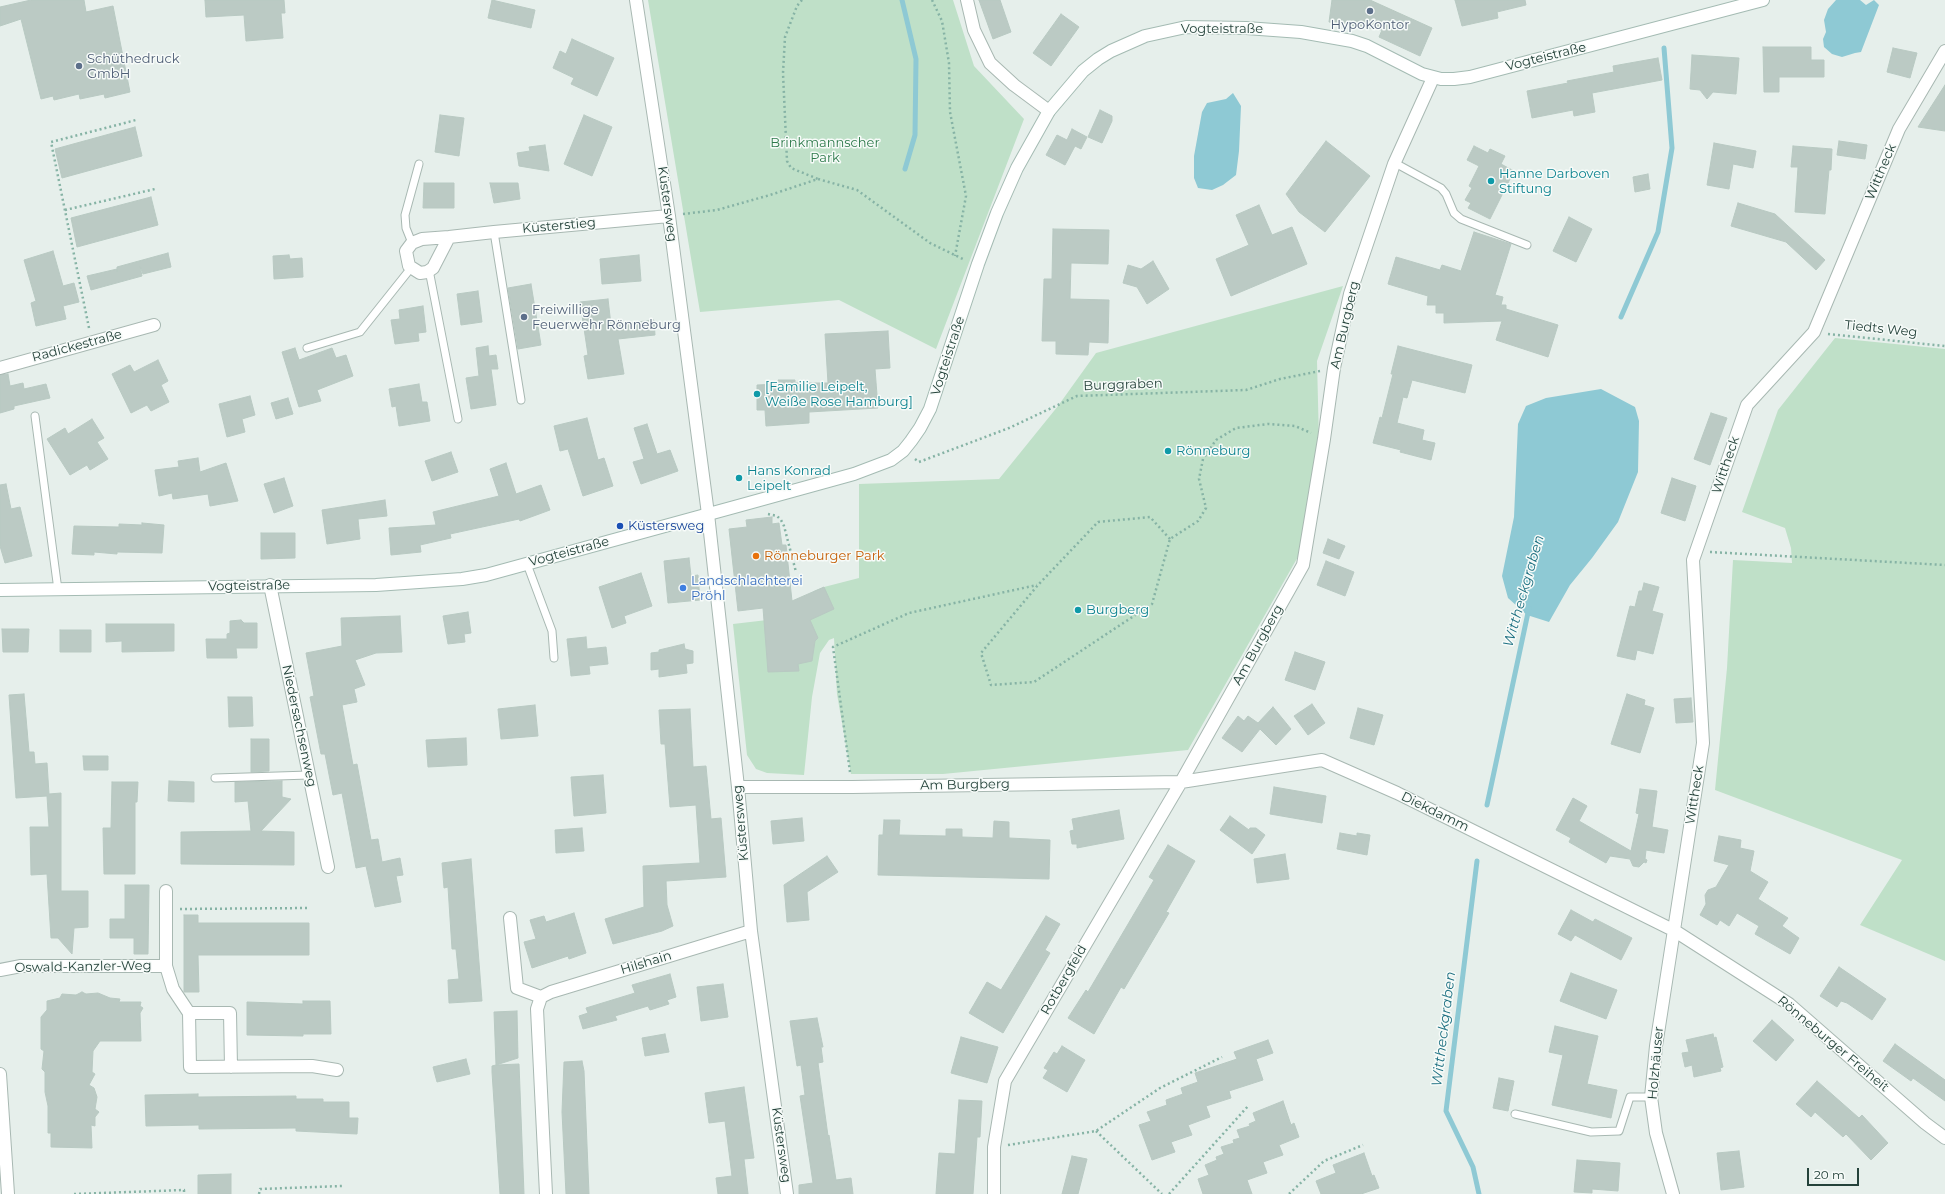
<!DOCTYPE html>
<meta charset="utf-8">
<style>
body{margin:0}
#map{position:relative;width:1945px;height:1194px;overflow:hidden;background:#e6efeb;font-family:Montserrat,sans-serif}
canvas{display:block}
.scale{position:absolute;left:1807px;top:1168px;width:52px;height:18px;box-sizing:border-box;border:2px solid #24423a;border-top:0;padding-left:5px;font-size:12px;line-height:14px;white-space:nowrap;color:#24423a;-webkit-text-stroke:3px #f7fbf9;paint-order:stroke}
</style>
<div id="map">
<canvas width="1945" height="1194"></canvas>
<div class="scale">20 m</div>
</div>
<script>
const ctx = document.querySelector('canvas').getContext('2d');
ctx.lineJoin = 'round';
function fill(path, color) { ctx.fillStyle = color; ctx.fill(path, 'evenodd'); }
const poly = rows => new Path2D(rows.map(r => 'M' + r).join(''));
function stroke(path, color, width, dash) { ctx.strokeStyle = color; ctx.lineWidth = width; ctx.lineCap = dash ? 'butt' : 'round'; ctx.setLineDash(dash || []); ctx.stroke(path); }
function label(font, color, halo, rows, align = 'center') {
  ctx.font = font + ' Montserrat,sans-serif'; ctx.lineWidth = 3; ctx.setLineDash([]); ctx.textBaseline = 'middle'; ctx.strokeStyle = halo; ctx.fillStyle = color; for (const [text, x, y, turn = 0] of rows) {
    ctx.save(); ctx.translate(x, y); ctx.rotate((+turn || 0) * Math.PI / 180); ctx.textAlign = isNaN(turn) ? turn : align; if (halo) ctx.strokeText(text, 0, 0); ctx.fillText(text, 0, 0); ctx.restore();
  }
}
fill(poly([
 [648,0,953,0,974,66,1024,119,936,349,839,300,700,312],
 [1343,286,1317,361,1319,442,1299,555,1188,750,943,774,851,774,837,694,834,638,829,640,820,653,812,697,804,775,767,773,756,769,747,755,733,624,793,617,819,603,814,591,824,587,859,578,859,484,999,479,1058,406,1096,353],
 [1835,338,1945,349,1945,961,1860,925,1902,860,1715,790,1727,668,1733,560,1792,563,1791,548,1785,528,1742,512,1778,410]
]), '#bfe0c8');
fill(poly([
 [1860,0,1866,5,1874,0,1879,5,1861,52,1855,53,1842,57,1832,54,1824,47,1823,39,1826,32,1824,20,1828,9,1836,0],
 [1233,93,1241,106,1239,151,1236,175,1223,185,1212,190,1198,188,1194,178,1194,156,1202,112,1207,103,1226,99],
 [1601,389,1635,407,1639,421,1638,472,1618,522,1592,558,1570,585,1549,622,1527,615,1508,598,1502,576,1514,517,1518,424,1526,406,1546,398]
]), '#8ec9d4');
stroke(poly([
 [902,0,916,59,915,135,905,169],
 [1621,317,1658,232,1672,148,1664,48],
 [1487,805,1529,608],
 [1477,861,1446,1111,1473,1167,1479,1194]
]), '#8ec9d4', 5);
const building = poly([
 [31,0,84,0,86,12,113,6,130,92,105,98,104,94,80,99,79,94,54,100,53,96,41,99,21,19,0,26,0,7,31,0],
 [205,0,284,0,285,13,281,13,283,38,246,41,244,15,206,17,205,0],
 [492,0,535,10,531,28,488,18,492,0],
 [979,0,1000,0,1011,32,993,39,979,0],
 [1332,0,1370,0,1432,28,1420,56,1379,37,1382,30,1329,22,1332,0],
 [1455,0,1525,0,1526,5,1497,12,1498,18,1462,26,1455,0],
 [1061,14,1079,27,1051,66,1033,53,1061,14],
 [572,39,614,58,597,96,571,84,574,78,553,68,560,51,566,54,572,39],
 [1763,47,1811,47,1811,60,1824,60,1824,77,1779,77,1779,92,1764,92,1763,47],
 [1893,48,1917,53,1910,78,1887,72,1893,48],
 [1692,55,1739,58,1736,94,1713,92,1707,99,1700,90,1690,89,1692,55],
 [1658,58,1662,80,1592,93,1595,112,1574,116,1573,110,1532,118,1527,91,1568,83,1567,81,1614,72,1613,66,1658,58],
 [1945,85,1945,131,1918,127,1945,85],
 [1100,110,1112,116,1112,121,1102,143,1088,137,1100,110],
 [440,115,464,118,459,156,435,152,440,115],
 [584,115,612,127,592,176,564,164,584,115],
 [135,127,142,156,62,178,55,149,135,127],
 [1072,129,1087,137,1081,149,1075,146,1065,165,1046,155,1057,135,1067,140,1072,129],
 [1326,141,1370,176,1325,232,1299,212,1286,194,1326,141],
 [1839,141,1867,145,1865,159,1837,155,1839,141],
 [1714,143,1756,151,1753,168,1733,164,1729,189,1707,185,1714,143],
 [545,145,549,171,519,166,517,153,530,151,529,147,545,145],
 [1474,146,1488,153,1490,149,1505,156,1501,164,1514,171,1490,219,1468,208,1471,203,1465,200,1472,188,1469,186,1479,166,1467,160,1474,146],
 [1793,146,1832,149,1831,170,1829,170,1825,214,1795,212,1798,167,1791,167,1793,146],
 [1648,174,1650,189,1635,192,1633,177,1648,174],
 [424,183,454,183,454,208,423,208,424,183],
 [490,183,518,183,520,199,494,203,490,183],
 [151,197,158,225,77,247,71,218,151,197],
 [1738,203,1775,214,1825,260,1816,270,1786,242,1731,226,1738,203],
 [1259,205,1272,235,1292,227,1307,264,1231,296,1216,259,1249,245,1236,215,1259,205],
 [1569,217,1592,229,1576,262,1553,251,1569,217],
 [1053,229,1109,230,1108,264,1071,263,1070,299,1109,300,1108,343,1089,342,1088,355,1056,354,1056,341,1042,341,1044,279,1052,279,1053,229],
 [1474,232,1511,244,1495,295,1503,297,1501,305,1506,305,1506,309,1558,325,1548,357,1496,340,1502,321,1444,323,1444,313,1436,313,1436,305,1427,305,1428,296,1388,284,1396,257,1440,270,1442,265,1461,271,1474,232],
 [53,251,63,286,74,283,79,302,63,306,66,319,36,326,31,303,36,301,24,260,53,251],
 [168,253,171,267,143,274,140,266,142,276,91,290,87,276,117,269,117,272,117,267,168,253],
 [289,255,290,259,302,258,303,277,274,279,273,256,289,255],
 [639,255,641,281,602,284,600,259,639,255],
 [1153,261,1169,289,1147,304,1137,287,1123,283,1128,265,1141,269,1153,261],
 [531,284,541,345,518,349,508,288,531,284],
 [478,291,482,322,461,325,457,294,478,291],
 [608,299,611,325,654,320,655,335,618,339,624,374,588,379,584,356,588,355,580,302,608,299],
 [423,306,426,332,418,333,419,341,395,344,391,320,400,319,399,310,423,306],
 [888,331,890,368,875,369,878,408,809,412,809,423,766,426,765,410,757,410,757,385,778,384,778,380,795,380,795,383,828,383,825,334,888,331],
 [488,346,489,356,496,355,498,369,491,369,496,405,471,409,466,378,479,376,476,348,488,346],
 [1398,346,1472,365,1465,393,1412,380,1407,398,1403,397,1397,423,1424,430,1422,440,1435,443,1431,460,1400,452,1401,450,1373,443,1380,417,1382,418,1393,374,1391,374,1398,346],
 [295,348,299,360,332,348,336,358,346,355,353,376,317,390,321,401,299,407,282,352,295,348],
 [158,360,168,381,161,385,169,402,151,411,147,405,131,413,112,374,130,365,134,372,158,360],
 [8,374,10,386,23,383,24,389,46,384,50,398,14,406,14,409,0,413,0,375,8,374],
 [419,384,422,402,427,402,430,421,399,426,396,406,392,407,389,389,419,384],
 [250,396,255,415,242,419,245,432,227,437,219,404,250,396],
 [288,398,293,414,276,419,271,403,288,398],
 [1711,413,1727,418,1710,465,1694,459,1711,413],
 [587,418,598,460,604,458,613,486,583,496,568,449,560,451,554,426,587,418],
 [92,419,104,438,97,442,108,459,90,470,87,465,70,475,47,439,65,428,68,434,92,419],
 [647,424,657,454,670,450,678,471,641,484,633,462,644,459,634,428,647,424],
 [451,452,458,472,432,481,425,461,451,452],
 [198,458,200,472,226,463,238,501,210,506,208,494,173,499,172,493,159,496,155,470,179,467,178,461,198,458],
 [506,463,516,494,541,485,550,510,520,521,519,519,450,534,451,538,420,545,421,552,391,555,389,528,436,525,433,512,499,496,490,469,506,463],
 [284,478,293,506,274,513,264,484,284,478],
 [1672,478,1696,486,1685,521,1661,513,1672,478],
 [6,484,11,509,20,507,32,556,5,563,0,546,0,485,6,484],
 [385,500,387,516,358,519,360,539,327,544,322,510,385,500],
 [772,517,772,524,779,523,782,545,786,545,792,601,824,587,834,609,810,620,818,638,815,641,812,661,798,664,799,671,768,672,763,608,738,611,729,529,747,527,746,520,772,517],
 [142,523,164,525,162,553,117,552,117,554,94,552,94,555,72,554,74,526,119,527,119,524,142,525,142,523],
 [261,533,295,533,295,558,261,559,261,533],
 [1328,539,1345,546,1339,559,1323,553,1328,539],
 [689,558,691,576,698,575,700,600,668,603,664,561,689,558],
 [1326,561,1354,572,1345,596,1317,585,1326,561],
 [641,573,652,606,624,616,626,623,612,628,599,587,641,573],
 [1644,583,1659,587,1652,611,1663,614,1653,654,1637,650,1635,660,1617,656,1630,606,1635,607,1639,591,1642,591,1644,583],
 [468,612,471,633,464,634,465,642,448,644,443,616,468,612],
 [400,616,402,652,376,653,355,660,365,685,354,689,357,702,342,705,353,765,357,764,371,840,378,839,382,862,400,858,403,875,396,876,401,902,375,907,366,866,356,868,342,793,333,795,325,754,321,754,310,697,314,696,306,653,342,646,341,618,400,616],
 [241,620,244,623,257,623,257,648,236,648,237,658,207,658,206,639,227,639,227,634,230,633,230,621,241,620],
 [106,624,174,624,174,651,122,652,122,641,106,642,106,624],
 [2,629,29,629,28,652,3,652,2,629],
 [60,630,91,630,91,652,60,652,60,630],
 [586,637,587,649,606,647,608,664,589,666,590,674,571,676,567,639,586,637],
 [684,644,685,649,693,651,693,663,686,664,687,673,659,677,659,669,651,670,651,653,659,652,659,650,684,644],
 [1295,652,1325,662,1315,690,1285,680,1295,652],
 [24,694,29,752,34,752,35,764,47,763,49,794,61,793,61,891,88,891,88,927,74,928,72,954,58,938,51,938,47,874,31,875,30,827,49,827,47,796,16,798,9,695,24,694],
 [1627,694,1645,700,1644,705,1654,708,1640,753,1611,744,1627,694],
 [228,697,252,697,253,726,229,727,228,697],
 [1691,698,1693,722,1676,723,1674,699,1691,698],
 [1312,704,1325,723,1308,735,1294,716,1312,704],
 [535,705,538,736,501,739,498,709,535,705],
 [1273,707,1291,729,1276,745,1260,729,1242,752,1222,738,1238,716,1244,721,1248,716,1258,723,1273,707],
 [1358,708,1383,715,1374,745,1350,738,1358,708],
 [690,709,693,767,706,766,711,819,721,818,726,877,666,881,667,905,673,926,662,931,613,944,605,919,644,907,643,866,700,863,696,805,670,807,665,744,661,744,659,710,690,709],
 [466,738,467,765,428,767,426,740,466,738],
 [251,739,269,739,269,771,251,772,251,739],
 [83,756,108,756,108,770,84,770,83,756],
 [603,775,606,813,574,816,571,777,603,775],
 [169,781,194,782,194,802,168,801,169,781],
 [282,781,282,797,291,799,261,831,294,832,294,865,181,864,181,832,251,831,248,801,235,802,235,782,282,781],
 [112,782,138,782,137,802,135,802,135,874,104,874,103,828,111,828,112,782],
 [1274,787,1326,796,1322,823,1270,814,1274,787],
 [1640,789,1657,791,1652,827,1668,830,1664,853,1646,850,1645,859,1647,860,1646,863,1644,862,1639,867,1633,866,1630,859,1610,856,1606,863,1569,842,1571,838,1556,830,1573,798,1587,806,1579,821,1631,851,1639,814,1636,813,1640,789],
 [1119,810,1124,839,1077,848,1077,844,1072,844,1070,831,1074,830,1072,819,1119,810],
 [1230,816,1249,830,1250,828,1256,828,1265,835,1252,854,1220,830,1230,816],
 [802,818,804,841,773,844,771,821,802,818],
 [884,820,900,820,899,835,946,836,946,829,962,829,962,837,993,838,994,821,1009,822,1009,838,1050,840,1049,879,878,875,879,835,883,835,884,820],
 [582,828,584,851,556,853,555,830,582,828],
 [1340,833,1357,836,1357,833,1370,835,1367,855,1337,849,1340,833],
 [1719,836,1741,840,1740,848,1754,851,1750,871,1768,882,1758,899,1788,918,1782,926,1799,938,1790,954,1755,934,1759,926,1737,913,1729,926,1720,920,1717,925,1700,915,1706,904,1705,895,1708,890,1716,887,1729,865,1714,861,1719,836],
 [1168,845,1195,861,1166,912,1169,913,1124,989,1121,987,1094,1034,1068,1018,1086,990,1088,992,1154,880,1149,877,1168,845],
 [1285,854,1289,879,1257,883,1254,859,1285,854],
 [827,856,838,872,807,892,809,920,787,922,784,885,827,856],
 [471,859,482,1001,449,1003,448,980,459,979,456,949,452,949,448,887,444,888,442,863,471,859],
 [125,885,149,885,148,954,134,954,134,938,110,938,110,919,125,919,125,885],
 [1571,910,1593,922,1595,919,1632,938,1621,960,1575,935,1571,941,1558,934,1571,910],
 [574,913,586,953,569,959,568,956,532,968,524,942,536,939,530,920,544,916,546,922,574,913],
 [184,915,198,915,198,923,309,923,309,955,198,955,199,992,184,992,184,915],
 [1046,916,1060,924,1045,950,1050,953,1003,1033,969,1013,987,982,1001,990,1046,916],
 [1839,967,1886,999,1872,1020,1847,1003,1841,1001,1837,1007,1820,996,1839,967],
 [1571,973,1617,990,1606,1019,1560,1001,1571,973],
 [670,974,676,997,667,1000,669,1004,650,1010,648,1006,615,1016,617,1020,583,1029,579,1016,588,1013,586,1008,635,993,632,985,670,974],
 [723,984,728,1017,701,1021,697,987,723,984],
 [82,992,86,994,98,993,110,998,120,999,119,1002,141,1002,140,1006,143,1008,140,1013,141,1041,100,1041,93,1051,92,1072,95,1074,89,1085,94,1088,97,1097,95,1109,99,1112,95,1117,95,1126,91,1125,92,1148,51,1147,51,1133,48,1133,48,1106,45,1092,45,1072,42,1069,44,1051,41,1049,41,1017,47,1010,47,1001,60,998,62,994,76,995,82,992],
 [303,1001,330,1001,331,1034,303,1034,303,1036,247,1035,247,1002,303,1004,303,1001],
 [517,1011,518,1058,496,1065,519,1064,524,1194,500,1194,492,1072,492,1066,496,1065,494,1012,517,1011],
 [817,1018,823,1047,821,1047,823,1062,818,1063,828,1136,829,1135,836,1180,851,1178,853,1194,799,1194,799,1185,813,1183,800,1096,805,1095,801,1065,797,1066,790,1021,817,1018],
 [1772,1020,1794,1040,1776,1061,1753,1041,1772,1020],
 [1555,1026,1598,1036,1587,1084,1617,1090,1611,1118,1552,1105,1563,1055,1549,1052,1555,1026],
 [665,1034,669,1052,645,1056,642,1038,665,1034],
 [1713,1034,1714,1038,1716,1037,1723,1067,1720,1068,1721,1071,1694,1077,1692,1065,1685,1067,1682,1053,1689,1052,1686,1040,1713,1034],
 [961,1037,998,1047,987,1083,951,1073,961,1037],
 [1268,1040,1273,1053,1256,1059,1263,1080,1229,1091,1231,1098,1206,1106,1210,1117,1188,1125,1192,1135,1171,1142,1175,1152,1152,1160,1139,1125,1151,1121,1147,1112,1167,1105,1166,1100,1183,1094,1181,1088,1198,1082,1195,1073,1237,1059,1234,1052,1268,1040],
 [1895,1044,1945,1080,1945,1101,1913,1078,1911,1081,1883,1061,1895,1044],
 [1062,1046,1085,1060,1067,1092,1043,1078,1048,1070,1044,1068,1054,1052,1057,1054,1062,1046],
 [466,1059,470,1074,437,1082,433,1067,466,1059],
 [582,1061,584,1071,589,1194,566,1194,562,1112,564,1062,582,1061],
 [1499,1078,1514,1081,1508,1111,1493,1108,1499,1078],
 [1817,1081,1859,1118,1862,1115,1888,1143,1871,1160,1846,1134,1843,1137,1815,1112,1811,1117,1796,1104,1817,1081],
 [744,1087,754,1158,744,1159,748,1194,718,1194,716,1178,732,1176,725,1121,709,1123,705,1093,744,1087],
 [198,1094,198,1097,296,1096,296,1099,323,1099,323,1102,349,1102,349,1118,358,1118,357,1134,296,1131,296,1128,199,1129,199,1125,146,1126,145,1095,198,1094],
 [959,1100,982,1101,980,1137,977,1137,973,1194,936,1194,939,1153,955,1154,959,1100],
 [1283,1101,1291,1125,1294,1123,1299,1137,1279,1145,1283,1155,1263,1162,1267,1173,1247,1180,1252,1194,1203,1194,1198,1179,1209,1175,1205,1165,1217,1160,1216,1157,1224,1154,1221,1147,1234,1143,1233,1140,1240,1138,1237,1130,1250,1126,1249,1124,1256,1121,1253,1113,1283,1101],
 [1739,1151,1744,1187,1721,1190,1717,1153,1739,1151],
 [1364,1153,1372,1176,1374,1175,1379,1188,1361,1194,1321,1194,1316,1181,1336,1173,1333,1165,1364,1153],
 [1072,1156,1087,1159,1078,1194,1062,1194,1072,1156],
 [1577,1160,1620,1163,1618,1191,1592,1189,1592,1193,1574,1192,1577,1160],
 [231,1174,231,1194,198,1194,198,1175,231,1174]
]);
fill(building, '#bbcac4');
stroke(building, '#b8c9c2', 1);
const lane = poly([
 [1395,163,1441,188,1446,194,1454,213,1461,219,1527,245],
 [494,232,521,400],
 [412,243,406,228,405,215,419,164],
 [429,270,458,419],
 [307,348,360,332,411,268],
 [35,416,58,590],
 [527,564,552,631,554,658],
 [215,778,309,775],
 [1515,1114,1591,1132,1619,1131,1630,1097,1651,1097]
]);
const street = poly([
 [636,0,669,216,708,514,738,787,751,931,787,1194],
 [967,0,974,30,990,63,1014,85,1049,111],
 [449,237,433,268,427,272,420,273,409,266,406,251,412,243,422,239,449,237,494,232,669,216],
 [0,368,154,325],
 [270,585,328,867],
 [738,787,852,787,1181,782,1322,760,1397,793,1675,931,1789,1004,1925,1123,1945,1138],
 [166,891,166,966,173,989,189,1013,190,1067,312,1066,337,1070],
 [510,918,517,988,541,997],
 [0,970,21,966,166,966],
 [189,1013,230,1013,231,1067],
 [0,1074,8,1194],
 [546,1194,537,1009,541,997,551,992,751,931],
 [994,1194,994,1147,1005,1081,1181,782,1303,565,1324,439,1334,368,1350,294,1394,164,1433,78],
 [1673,1194,1656,1133,1651,1097,1656,1046,1703,743,1693,560,1747,405,1814,332,1899,129,1945,51]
]);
const secondary = poly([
 [0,590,376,585,462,579,486,575,738,506,854,474,891,460,903,451,911,441,920,428,930,409,978,264,997,213,1017,168,1049,111,1083,71,1098,59,1111,51,1145,36,1186,27,1246,28,1301,32,1352,41,1367,46,1422,74,1441,79,1454,79,1470,77,1763,0]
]);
stroke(lane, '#a8b8b2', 9);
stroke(street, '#a8b8b2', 14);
stroke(secondary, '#a4bbb3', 14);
stroke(poly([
 [802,0,797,6,785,37,783,73,787,161,791,168,818,179],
 [932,0,942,21,949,63,950,112,966,196,955,256],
 [65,210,155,189],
 [683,214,717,210,770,195,818,179,857,190,930,243,965,260],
 [89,328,51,142,136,120],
 [1828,334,1945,346],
 [915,459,919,462,1009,428,1077,396,1246,390,1280,379,1320,371],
 [768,514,777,516,781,520,784,526,796,572],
 [1170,539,1150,517,1098,522,1038,585,981,653,991,685,1034,682,1152,604,1170,539,1198,521,1206,508,1199,479,1203,459,1216,440,1236,428,1268,424,1295,426,1311,433],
 [1710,552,1945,565],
 [850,772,833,647,909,613,1037,585],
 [180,909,310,908],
 [1096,1131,1162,1194],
 [1008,1145,1096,1131,1160,1088,1222,1057],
 [74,1194,184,1190,184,1194],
 [259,1194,260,1189,342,1186],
 [1169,1194,1249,1105],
 [1289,1194,1324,1161,1363,1145]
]), '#86b3a5', 2.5, [2, 3]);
stroke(lane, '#fff', 7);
stroke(street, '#fff', 12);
stroke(secondary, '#fff', 12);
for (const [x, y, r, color] of [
 [1370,11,4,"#5c6f8a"],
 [79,66,4,"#5c6f8a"],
 [1491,181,4,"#0f9aa8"],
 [524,317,4,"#5c6f8a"],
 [757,394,4,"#0f9aa8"],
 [1168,451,4,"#0f9aa8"],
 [739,478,4,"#0f9aa8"],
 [620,526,4,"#1a4fb4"],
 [756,556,4,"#e8710a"],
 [683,588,4,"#3f7fe0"],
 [1078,610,4,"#0f9aa8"]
]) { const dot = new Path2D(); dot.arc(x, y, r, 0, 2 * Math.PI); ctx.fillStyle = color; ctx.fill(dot); stroke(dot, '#f7fbf9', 1.5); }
label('13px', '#4e5e75', '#f7fbf9', [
 ["HypoKontor",1370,25,"center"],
 ["Schüthedruck",87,59],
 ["GmbH",87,74],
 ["Freiwillige",532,310],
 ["Feuerwehr Rönneburg",532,325]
], 'left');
label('13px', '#24423a', '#f7fbf9', [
 ["Vogteistraße",1222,29],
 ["Vogteistraße",1546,57,-14],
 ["Wittheck",1881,172,-67],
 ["Küstersweg",667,204,82],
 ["Küsterstieg",559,226,-5],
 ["Am Burgberg",1345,325,-77],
 ["Tiedts Weg",1881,329,6],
 ["Radickestraße",77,346,-15],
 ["Vogteistraße",948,356,-72],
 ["Burggraben",1123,385,-2],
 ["Wittheck",1726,465,-71],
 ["Vogteistraße",569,552,-15],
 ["Vogteistraße",249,586,-1],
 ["Am Burgberg",1258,645,-61],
 ["Niedersachsenweg",299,726,78],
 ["Am Burgberg",965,785,-1],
 ["Wittheck",1695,795,-81],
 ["Diekdamm",1435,812,26],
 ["Küstersweg",741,823,-95],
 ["Hilshain",646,963,-17],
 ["Oswald-Kanzler-Weg",83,967,-1],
 ["Rotbergfeld",1064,980,-60],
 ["Rönneburger Freiheit",1833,1044,40],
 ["Holzhäuser",1656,1063,-85],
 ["Küstersweg",781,1145,82]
]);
label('13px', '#2d7a4b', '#f7fbf9', [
 ["Brinkmannscher",825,143],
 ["Park",825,158]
]);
label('13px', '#0d838f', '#f7fbf9', [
 ["Hanne Darboven",1499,174],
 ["Stiftung",1499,189],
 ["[Familie Leipelt,",765,387],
 ["Weiße Rose Hamburg]",765,402],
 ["Rönneburg",1176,451],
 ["Hans Konrad",747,471],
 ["Leipelt",747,486],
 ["Burgberg",1086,610]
], 'left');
label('13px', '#164399', '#f7fbf9', [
 ["Küstersweg",628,526]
], 'left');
label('13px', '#c56008', '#f7fbf9', [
 ["Rönneburger Park",764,556]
], 'left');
label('13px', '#366cbe', '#f7fbf9', [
 ["Landschlachterei",691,581],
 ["Pröhl",691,596]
], 'left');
label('italic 14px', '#1c6f80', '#f7fbf9', [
 ["Wittheckgraben",1524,591,-74],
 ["Wittheckgraben",1444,1029,-83]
]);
</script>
